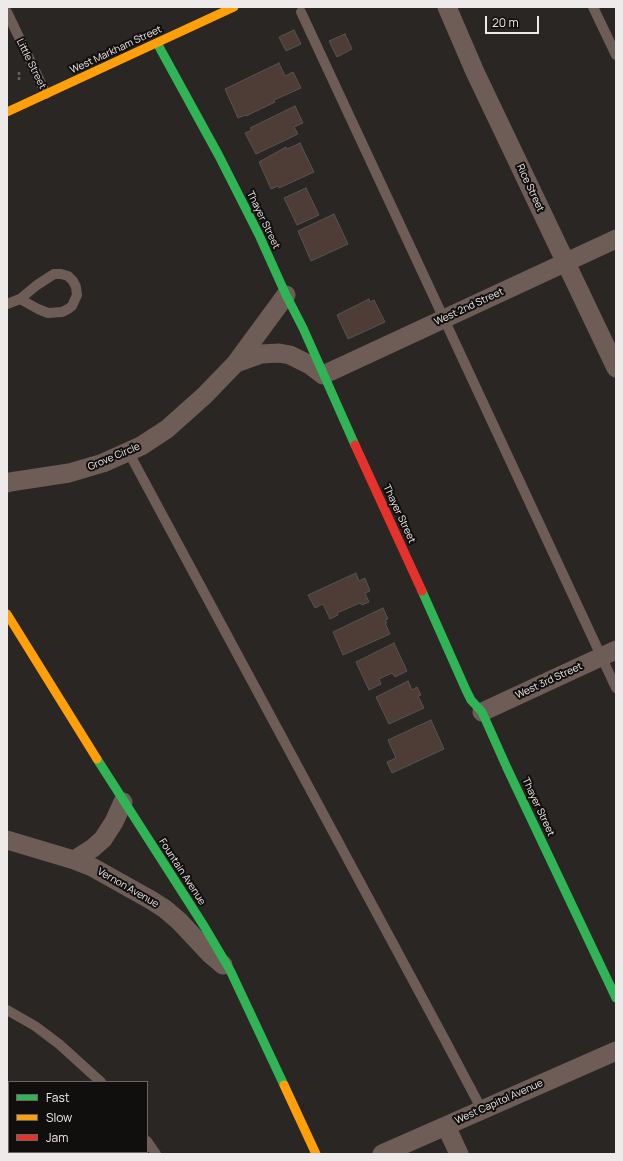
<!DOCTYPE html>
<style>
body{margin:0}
#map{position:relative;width:623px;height:1161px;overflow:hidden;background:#292624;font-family:Manrope,sans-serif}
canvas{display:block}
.frame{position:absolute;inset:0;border:8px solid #eeeae9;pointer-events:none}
.legend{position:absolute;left:8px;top:1081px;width:140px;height:72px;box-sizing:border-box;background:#110f0e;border:1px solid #696766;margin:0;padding:5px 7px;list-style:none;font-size:12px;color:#eeeae9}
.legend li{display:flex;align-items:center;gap:8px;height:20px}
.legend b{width:20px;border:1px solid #696766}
.scale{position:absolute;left:485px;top:16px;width:54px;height:18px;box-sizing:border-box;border:2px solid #eeeae9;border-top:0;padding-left:5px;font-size:12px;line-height:14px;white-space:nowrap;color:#eeeae9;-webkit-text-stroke:3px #110f0e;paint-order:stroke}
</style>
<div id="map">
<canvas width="623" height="1161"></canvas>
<div class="frame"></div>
<ul class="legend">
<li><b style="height:5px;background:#30b455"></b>Fast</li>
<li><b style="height:5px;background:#ff9f0a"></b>Slow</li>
<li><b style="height:5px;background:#e5322d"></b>Jam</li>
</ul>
<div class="scale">20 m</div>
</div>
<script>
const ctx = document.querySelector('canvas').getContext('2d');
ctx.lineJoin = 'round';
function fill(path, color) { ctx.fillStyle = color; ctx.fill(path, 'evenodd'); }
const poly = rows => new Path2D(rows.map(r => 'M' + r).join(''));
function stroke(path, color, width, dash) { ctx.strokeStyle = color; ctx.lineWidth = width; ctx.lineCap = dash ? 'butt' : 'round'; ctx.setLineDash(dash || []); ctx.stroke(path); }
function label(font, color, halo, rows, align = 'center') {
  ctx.font = font + ' Manrope,sans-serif'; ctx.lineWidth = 4; ctx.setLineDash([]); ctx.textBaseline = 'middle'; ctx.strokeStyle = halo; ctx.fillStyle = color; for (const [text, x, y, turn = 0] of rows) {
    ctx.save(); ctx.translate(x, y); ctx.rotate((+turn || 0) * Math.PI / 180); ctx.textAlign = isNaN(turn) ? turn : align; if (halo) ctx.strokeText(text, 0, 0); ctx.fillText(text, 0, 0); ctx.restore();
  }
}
const building = poly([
 [294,30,301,44,286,51,279,37,294,30],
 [345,34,352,49,337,57,329,41,345,34],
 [279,63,285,76,293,72,301,88,274,100,275,102,246,116,245,115,238,118,225,89,279,63],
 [295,106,303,123,294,127,298,134,256,154,245,133,252,130,250,128,295,106],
 [300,143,314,172,279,188,278,186,271,189,259,162,286,147,287,149,300,143],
 [306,188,319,215,297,225,284,198,306,188],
 [334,214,348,244,311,261,298,231,334,214],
 [369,299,370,302,374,300,385,322,348,339,337,315,369,299],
 [356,573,359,581,365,578,370,591,365,593,369,602,362,605,360,603,337,613,338,615,330,619,323,604,315,608,308,595,356,573],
 [383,608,388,619,385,620,387,623,385,623,390,634,343,655,333,632,383,608],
 [394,643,407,671,395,677,392,673,379,679,381,684,369,690,356,662,394,643],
 [408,681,412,690,417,687,421,695,418,696,424,708,389,724,376,697,408,681],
 [431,720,444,749,392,773,387,762,396,758,388,740,431,720]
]);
fill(building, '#4e3d37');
stroke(building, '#565452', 1);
stroke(poly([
 [19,80,19,72]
]), '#695d5a', 2.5, [3, 2]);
stroke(poly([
 [593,7,616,55],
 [7,12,46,94],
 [301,12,616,688],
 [54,274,61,274,68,276,73,281,76,287,77,295,72,306,68,309,62,312,48,313,38,309,20,299,37,285,54,274],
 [7,304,20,299],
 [129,453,445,1040,482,1110],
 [7,1010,35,1026,59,1044,101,1082],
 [147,1141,156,1154]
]), '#6e5c57', 10);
stroke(poly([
 [447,7,475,72,616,368],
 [236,363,261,354,279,353,290,355,310,365,323,375,616,239],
 [7,483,10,482,69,473,103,463,141,446,167,429,204,396,236,363,286,295],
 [482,712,616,650],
 [7,840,74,860,92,867,151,900,165,909,179,921,210,954,223,965],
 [74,860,93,848,103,839,114,822,123,802],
 [446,1126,459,1154],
 [382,1154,616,1051]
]), '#6e5c57', 19);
stroke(poly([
 [157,43,219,156,259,235,286,295,303,328,355,445],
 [422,591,466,690,471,700,482,712,507,768,616,998],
 [97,759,204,926,230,970,284,1085]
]), '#30b455', 9);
stroke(poly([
 [7,112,234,7],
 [7,614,97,759],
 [284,1085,316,1154]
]), '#ff9f0a', 9);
stroke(poly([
 [355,445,422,591]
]), '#e5322d', 9);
label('10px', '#eeeae9', '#110f0e', [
 ["West Markham Street",116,50,-25],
 ["Little Street",31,64,64],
 ["Rice Street",530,188,65],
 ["Thayer Street",263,220,64],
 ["West 2nd Street",469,307,-25],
 ["Grove Circle",114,457,-23],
 ["Thayer Street",399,514,65],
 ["West 3rd Street",549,681,-25],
 ["Thayer Street",538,807,65],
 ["Fountain Avenue",182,872,57],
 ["Vernon Avenue",128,888,30],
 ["West Capitol Avenue",499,1102,-24]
]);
</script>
